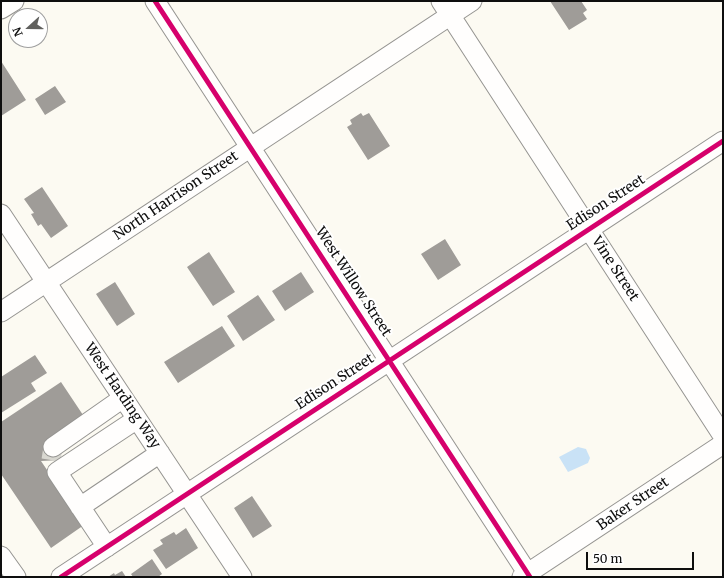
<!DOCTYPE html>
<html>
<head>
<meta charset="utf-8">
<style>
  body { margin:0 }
  #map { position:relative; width:724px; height:578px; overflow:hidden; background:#fcfaf2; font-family:Merriweather,serif }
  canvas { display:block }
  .frame { position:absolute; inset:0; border:2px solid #0e0e0e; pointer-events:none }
  .north { position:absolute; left:8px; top:8px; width:40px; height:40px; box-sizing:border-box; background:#fff; border:1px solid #9f9f9f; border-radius:50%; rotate:249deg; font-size:11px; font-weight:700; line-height:16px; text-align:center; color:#0e0e0e }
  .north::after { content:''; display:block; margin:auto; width:14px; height:18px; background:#61615e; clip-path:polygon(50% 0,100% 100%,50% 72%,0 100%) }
  .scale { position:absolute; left:586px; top:552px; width:108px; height:18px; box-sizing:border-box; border:2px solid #0e0e0e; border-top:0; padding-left:5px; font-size:12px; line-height:14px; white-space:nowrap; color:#0e0e0e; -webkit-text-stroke:3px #fff; paint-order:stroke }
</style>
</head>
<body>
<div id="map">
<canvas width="724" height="578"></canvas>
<div class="frame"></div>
<div class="north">N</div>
<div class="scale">50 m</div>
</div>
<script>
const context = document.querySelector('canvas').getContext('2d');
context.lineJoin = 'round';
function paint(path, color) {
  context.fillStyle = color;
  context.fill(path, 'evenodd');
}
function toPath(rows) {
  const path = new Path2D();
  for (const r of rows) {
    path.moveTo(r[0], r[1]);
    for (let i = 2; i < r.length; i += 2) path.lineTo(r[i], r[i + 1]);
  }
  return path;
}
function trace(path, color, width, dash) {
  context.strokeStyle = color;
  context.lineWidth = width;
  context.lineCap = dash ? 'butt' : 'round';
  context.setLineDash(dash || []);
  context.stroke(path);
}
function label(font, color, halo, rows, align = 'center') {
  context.font = font + ' Merriweather,serif';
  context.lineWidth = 4;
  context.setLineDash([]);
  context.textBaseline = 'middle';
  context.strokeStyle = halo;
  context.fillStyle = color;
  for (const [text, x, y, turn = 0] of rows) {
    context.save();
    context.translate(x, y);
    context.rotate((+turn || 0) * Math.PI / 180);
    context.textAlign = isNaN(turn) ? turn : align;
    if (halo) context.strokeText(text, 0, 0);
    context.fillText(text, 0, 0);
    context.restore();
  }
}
const water = toPath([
  [578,447,586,449,590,458,588,463,568,472,559,457]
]);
const building = toPath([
  [550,1,581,1,587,10,583,13,587,19,569,30],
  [1,61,26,100,1,116],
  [55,86,66,102,45,115,35,99],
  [361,113,363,116,369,113,390,146,368,160,347,127,352,124,350,120],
  [42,187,68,226,51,238,41,224,38,226,31,214,34,213,24,199],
  [445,239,461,265,438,280,421,254],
  [209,252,235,292,213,306,187,267],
  [301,272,314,292,285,311,272,291],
  [115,282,135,314,117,326,96,294],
  [258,295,275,320,243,341,227,316],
  [222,326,235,346,178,383,164,362],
  [35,355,47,373,31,383,36,391,1,413,1,377],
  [61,382,85,418,61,451,61,460,41,461,84,525,51,548,1,474,1,422],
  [252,496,272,526,253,538,234,508],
  [186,528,198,548,166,569,153,550,163,544,160,540,174,532,176,535],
  [152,559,162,574,158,577,133,577,131,574],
  [122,571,126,577,108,577,114,573,115,575]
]);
const minorTunnel = toPath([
  [51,460,53,447]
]);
const minor = toPath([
  [155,1,530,577],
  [441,1,723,436],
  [1,9,14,1],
  [1,214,242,577],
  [1,312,472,1],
  [53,447,123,398],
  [80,507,160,453],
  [107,547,57,472,137,419],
  [1,556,16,577],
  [61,577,723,141],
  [522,577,723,444]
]);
const cycleway = toPath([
  [155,1,530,577],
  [61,577,723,141]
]);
const streetNames = [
  ["North Harrison Street",176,196,-34],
  ["Edison Street",606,203,-33],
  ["Vine Street",615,269,57],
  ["West Willow Street",353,282,57],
  ["Edison Street",335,382,-33],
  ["West Harding Way",122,396,56],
  ["Baker Street",633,504,-34]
];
paint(water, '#c9e2f6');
paint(building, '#9f9c98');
trace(minorTunnel, '#d8d7d0', 19, [19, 10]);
trace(minor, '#959491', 21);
trace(minor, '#fffefd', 19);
trace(cycleway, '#d6006c', 5);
label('14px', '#0e0e0e', '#fff', streetNames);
</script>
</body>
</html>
